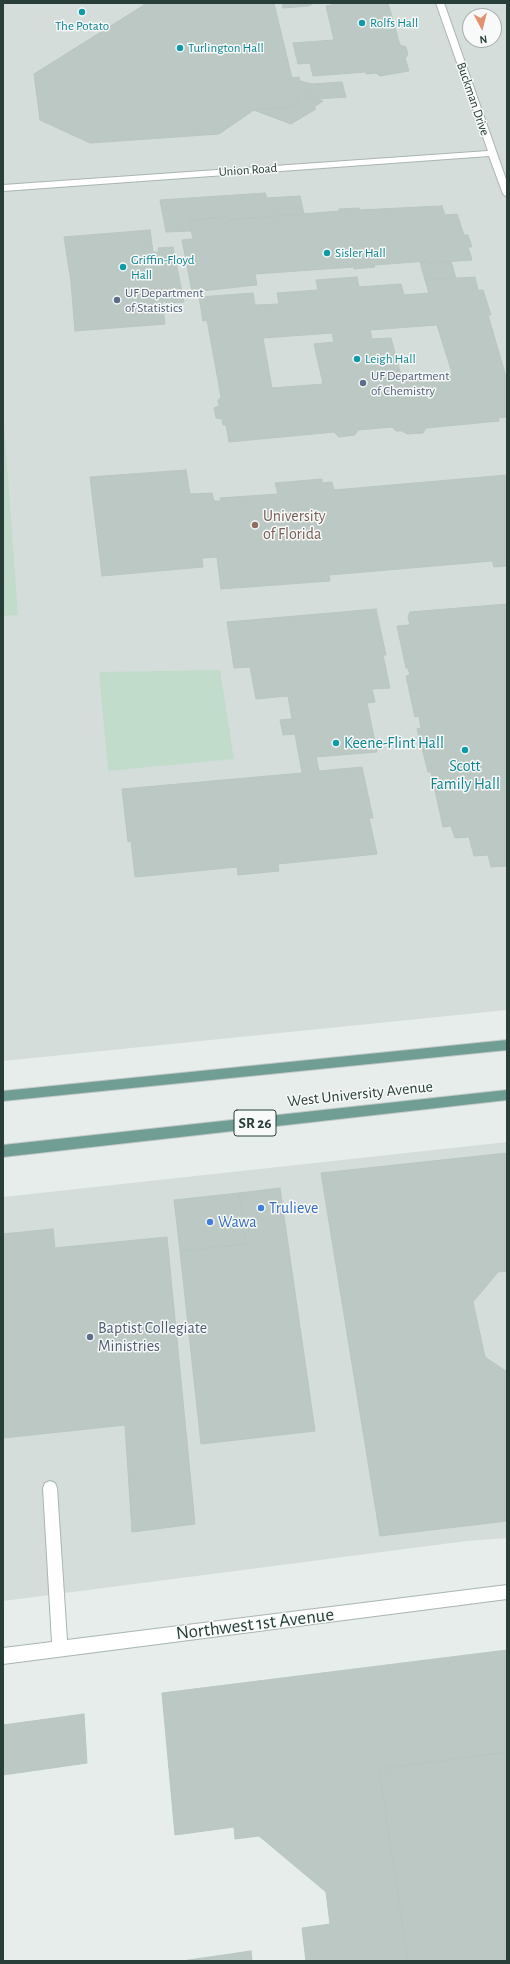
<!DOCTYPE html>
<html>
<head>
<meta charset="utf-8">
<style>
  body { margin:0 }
  #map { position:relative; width:510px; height:1964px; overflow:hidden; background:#e6edeb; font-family:"Alegreya Sans",sans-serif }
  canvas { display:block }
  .frame { position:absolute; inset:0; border:4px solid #273e39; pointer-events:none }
  .north { position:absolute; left:462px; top:8px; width:40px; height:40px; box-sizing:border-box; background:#f7faf9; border:1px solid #a4afac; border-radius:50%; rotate:173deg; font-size:11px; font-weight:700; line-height:16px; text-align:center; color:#273e39 }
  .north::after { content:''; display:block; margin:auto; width:14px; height:18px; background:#e29270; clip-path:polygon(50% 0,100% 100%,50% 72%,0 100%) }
</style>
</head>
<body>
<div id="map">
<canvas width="510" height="1964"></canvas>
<div class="frame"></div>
<div class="north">N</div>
</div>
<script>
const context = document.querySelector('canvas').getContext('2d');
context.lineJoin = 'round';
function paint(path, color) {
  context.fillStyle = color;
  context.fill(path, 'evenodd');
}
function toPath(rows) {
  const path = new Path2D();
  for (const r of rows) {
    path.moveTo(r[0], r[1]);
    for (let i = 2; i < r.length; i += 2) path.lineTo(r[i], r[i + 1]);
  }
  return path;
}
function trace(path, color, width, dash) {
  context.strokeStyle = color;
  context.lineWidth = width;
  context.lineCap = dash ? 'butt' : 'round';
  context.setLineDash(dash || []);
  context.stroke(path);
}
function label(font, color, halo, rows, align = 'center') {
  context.font = font + ' "Alegreya Sans",sans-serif';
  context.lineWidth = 3;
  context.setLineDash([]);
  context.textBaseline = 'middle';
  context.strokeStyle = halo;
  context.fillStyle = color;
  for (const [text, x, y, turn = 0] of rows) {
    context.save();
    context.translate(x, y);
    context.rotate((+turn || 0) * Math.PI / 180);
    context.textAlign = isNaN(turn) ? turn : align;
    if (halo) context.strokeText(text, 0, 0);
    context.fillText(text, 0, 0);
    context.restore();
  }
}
const built = toPath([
  [3,3,507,3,507,1010,3,1061],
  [470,16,494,16,494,40,470,40],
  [507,1142,507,1538,467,1541,3,1601,3,1197]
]);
const green = toPath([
  [3,409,18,615,3,616],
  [220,670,234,759,108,771,99,672]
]);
const building = toPath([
  [144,3,274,3,292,78,299,77,300,81,312,84,342,82,346,97,317,99,309,96,297,97,299,103,291,107,254,110,219,134,90,143,40,120,34,74,144,5,144,3],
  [282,3,314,3,309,6,283,8,282,3],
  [332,3,388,3,400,45,406,47,408,55,405,58,409,71,380,76,376,73,366,74,366,72,313,76,310,63,298,64,293,43,334,40,326,6,332,5,332,3],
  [309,96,323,101,314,107,316,109,291,124,254,110,291,107,299,103,297,97,309,96],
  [265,193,267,198,300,196,304,214,227,220,226,217,189,220,191,231,166,232,160,200,265,193],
  [442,206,445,215,457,214,464,235,468,235,472,247,468,247,472,260,428,263,428,261,374,265,375,267,354,269,354,267,255,274,257,285,192,292,182,240,193,239,189,220,226,217,227,220,339,211,339,209,359,208,359,210,442,206],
  [150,230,153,252,159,252,158,248,173,247,184,302,166,303,166,301,162,302,165,324,75,331,71,282,64,237,150,230],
  [428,261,428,263,451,261,456,278,425,280,420,262,428,261],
  [357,277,359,287,401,284,404,295,429,293,425,280,475,277,478,290,483,290,491,315,488,315,507,380,507,417,498,418,499,421,426,428,423,433,407,434,402,431,396,431,392,427,358,430,355,435,339,437,334,432,229,442,226,425,223,425,222,419,216,418,214,408,219,406,218,400,221,397,207,320,203,321,199,297,253,293,255,305,279,304,277,293,318,290,316,280,357,277],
  [437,325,452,373,436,374,435,377,402,379,391,338,372,339,370,330,437,325],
  [332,333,334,342,314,344,323,384,272,388,263,338,332,333],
  [186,470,190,494,212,493,214,501,221,501,220,498,278,494,275,483,322,479,322,483,332,482,334,490,507,475,507,566,494,567,492,561,329,575,330,581,221,589,217,557,202,558,203,567,102,576,90,477,186,470],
  [507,604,507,866,491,867,488,855,474,856,469,837,455,838,451,826,443,827,431,772,428,772,417,729,421,728,419,716,415,717,406,676,410,675,408,668,406,668,397,626,410,625,408,617,410,612,507,604],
  [376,609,386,655,383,655,390,688,372,689,375,702,367,703,377,752,316,757,319,771,362,767,373,818,369,818,377,854,278,864,279,871,238,875,237,867,135,877,131,841,128,842,122,789,302,773,295,734,283,735,280,720,292,719,288,696,256,699,250,667,234,668,227,622,376,609],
  [507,1153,507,1271,498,1272,473,1302,485,1357,507,1372,507,1521,380,1536,321,1173,507,1153],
  [280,1188,315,1431,201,1444,180,1251,246,1244,239,1193,280,1188],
  [239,1193,246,1244,180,1251,174,1200,239,1193],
  [53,1229,55,1248,167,1237,195,1524,132,1532,125,1425,3,1438,3,1234,53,1229],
  [507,1650,507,1752,379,1769,408,1961,306,1961,302,1928,330,1924,326,1892,259,1836,235,1839,234,1827,175,1835,162,1693,507,1650],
  [84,1714,87,1763,3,1775,3,1725,84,1714],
  [507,1752,507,1961,408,1961,379,1769,507,1752],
  [251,1951,252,1961,182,1961,251,1951]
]);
const minor = toPath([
  [436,3,444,3,507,182,507,197,503,194,489,156,3,191,3,185,488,151,436,3],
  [50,1481,55,1483,57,1488,67,1640,507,1585,507,1599,3,1664,3,1648,52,1642,43,1488,45,1483,50,1481]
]);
const major = toPath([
  [507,1040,507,1050,3,1101,3,1091,507,1040],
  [507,1090,507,1100,3,1157,3,1145,507,1090]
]);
const markers = [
  [82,12,4,"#0f9aa8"],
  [362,23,4,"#0f9aa8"],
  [180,48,4,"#0f9aa8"],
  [327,253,4,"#0f9aa8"],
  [123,267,4,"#0f9aa8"],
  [117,300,4,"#5c6f8a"],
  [357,359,4,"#0f9aa8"],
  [363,383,4,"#5c6f8a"],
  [255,525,4,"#8d6e63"],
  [336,743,4,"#0f9aa8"],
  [465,750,4,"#0f9aa8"],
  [261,1208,4,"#3f7fe0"],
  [210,1222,4,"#3f7fe0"],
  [90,1337,4,"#5c6f8a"]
];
const farCulturenames = [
  ["Rolfs Hall",370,23],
  ["The Potato",82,26,"center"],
  ["Turlington Hall",188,48],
  ["Sisler Hall",335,253],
  ["Griffin-Floyd",131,260],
  ["Hall",131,275],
  ["Leigh Hall",365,359]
];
const farStreetnames = [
  ["Buckman Drive",473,99,71],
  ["Union Road",248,170,-4]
];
const farServicenames = [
  ["UF Department",125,293],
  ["of Statistics",125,308],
  ["UF Department",371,376],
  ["of Chemistry",371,391]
];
const shields = [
  [255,1123,42]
];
const shieldNames = [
  ["SR 26",255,1123]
];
const educationNames = [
  ["University",263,516],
  ["of Florida",263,534]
];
const cultureNames = [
  ["Keene-Flint Hall",344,743],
  ["Scott",465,766,"center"],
  ["Family Hall",465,784,"center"]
];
const streetNames = [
  ["West University Avenue",360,1094,-6]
];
const shopNames = [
  ["Trulieve",269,1208],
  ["Wawa",218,1222]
];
const serviceNames = [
  ["Baptist Collegiate",98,1328],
  ["Ministries",98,1346]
];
const nearStreetnames = [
  ["Northwest 1st Avenue",255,1624,-7]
];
paint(built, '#d5ddda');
paint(green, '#c2dccb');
paint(building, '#bcc8c4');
trace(building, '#b9c6c2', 1);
trace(minor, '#a9b5b2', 2);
trace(major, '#c3c9c8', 2);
paint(minor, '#fff');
paint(major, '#709e95');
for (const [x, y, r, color] of markers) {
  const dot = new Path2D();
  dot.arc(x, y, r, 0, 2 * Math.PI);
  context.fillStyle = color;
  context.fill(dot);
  trace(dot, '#f7faf9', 1.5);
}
label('13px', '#0d838f', '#f7faf9', farCulturenames, 'left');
label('13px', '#273e39', '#f7faf9', farStreetnames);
label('13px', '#4e5e75', '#f7faf9', farServicenames, 'left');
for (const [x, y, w] of shields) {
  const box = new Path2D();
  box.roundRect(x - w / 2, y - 13, w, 26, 3);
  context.fillStyle = '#f7faf9';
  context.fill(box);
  trace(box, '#273e39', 1);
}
label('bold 15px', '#273e39', null, shieldNames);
label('16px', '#785e54', '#f7faf9', educationNames, 'left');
label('16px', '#0d838f', '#f7faf9', cultureNames, 'left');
label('16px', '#273e39', '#f7faf9', streetNames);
label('16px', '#366cbe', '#f7faf9', shopNames, 'left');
label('16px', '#4e5e75', '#f7faf9', serviceNames, 'left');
label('19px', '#273e39', '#f7faf9', nearStreetnames);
</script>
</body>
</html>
